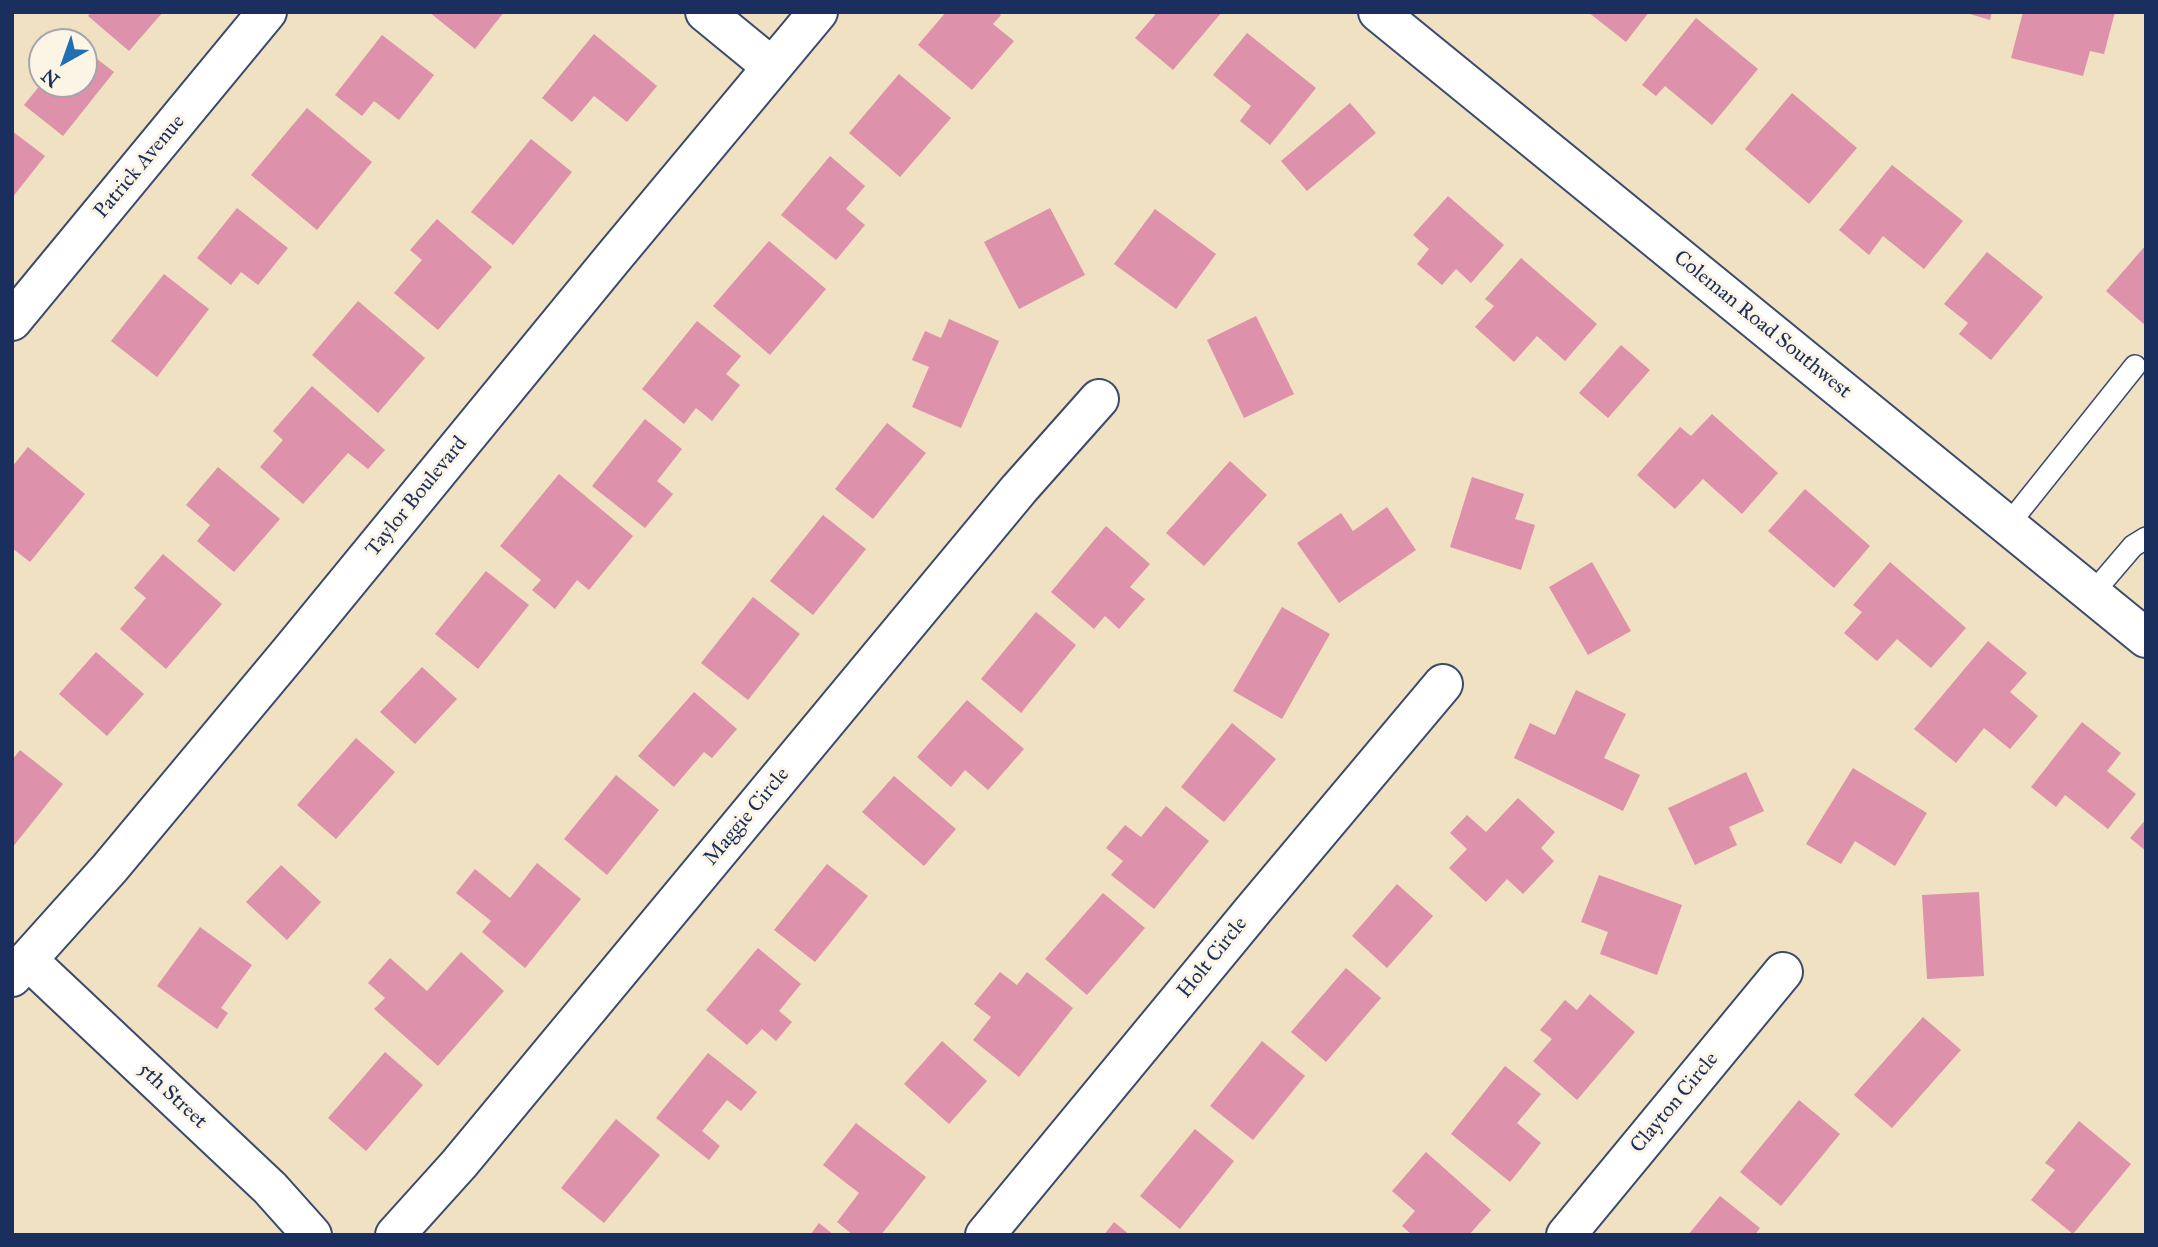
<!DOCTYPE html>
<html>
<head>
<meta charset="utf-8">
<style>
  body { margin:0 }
  #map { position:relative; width:2158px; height:1247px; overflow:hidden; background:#efe1c1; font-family:"IM FELL Great Primer",serif }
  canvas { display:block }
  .frame { position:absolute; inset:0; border:14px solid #1b2f5e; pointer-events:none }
  .north { position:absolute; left:28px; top:28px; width:70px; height:70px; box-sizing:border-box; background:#fcf5e5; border:2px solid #a2a6af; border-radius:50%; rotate:220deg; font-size:19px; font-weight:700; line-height:28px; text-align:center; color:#1b2f5e }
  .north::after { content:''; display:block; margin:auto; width:24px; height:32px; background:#1f6fb2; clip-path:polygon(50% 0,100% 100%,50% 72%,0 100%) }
</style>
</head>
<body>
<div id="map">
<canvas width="2158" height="1247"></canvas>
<div class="frame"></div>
<div class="north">N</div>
</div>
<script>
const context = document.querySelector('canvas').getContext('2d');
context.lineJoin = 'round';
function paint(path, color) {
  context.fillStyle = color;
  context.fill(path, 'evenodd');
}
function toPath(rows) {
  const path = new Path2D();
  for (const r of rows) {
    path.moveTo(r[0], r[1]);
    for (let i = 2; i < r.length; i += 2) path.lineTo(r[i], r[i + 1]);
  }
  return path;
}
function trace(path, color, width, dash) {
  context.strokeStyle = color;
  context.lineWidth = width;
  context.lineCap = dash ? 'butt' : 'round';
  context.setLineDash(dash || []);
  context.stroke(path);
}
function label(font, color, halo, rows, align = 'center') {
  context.font = font + ' "IM FELL Great Primer",serif';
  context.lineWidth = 6;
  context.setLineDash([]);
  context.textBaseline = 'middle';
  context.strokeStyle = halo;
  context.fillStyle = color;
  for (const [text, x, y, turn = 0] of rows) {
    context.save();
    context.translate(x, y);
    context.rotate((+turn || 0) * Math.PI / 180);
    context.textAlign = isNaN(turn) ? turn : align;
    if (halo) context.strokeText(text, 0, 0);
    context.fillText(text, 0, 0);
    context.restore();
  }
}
const building = toPath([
  [91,12,163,12,129,51,88,16],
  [429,12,504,12,475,49],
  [946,12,997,12,1001,15,993,24,1014,41,972,90,918,45],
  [1152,12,1222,12,1173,70,1135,38,1155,15],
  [1588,12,1649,12,1626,42],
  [1963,12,1992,12,1990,20],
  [2023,12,2115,12,2104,54,2090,51,2083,76,2011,58],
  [1696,18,1758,69,1712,125,1665,86,1656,96,1642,85],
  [59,29,76,42,49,42],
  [1247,33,1316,88,1270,145,1240,121,1251,106,1213,75],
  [594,34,657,86,627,122,594,96,572,122,542,98],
  [382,35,434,75,399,120,374,101,362,116,335,95],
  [84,49,114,72,63,136,24,105,41,84,84,84],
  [42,51,42,69,33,62],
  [899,74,951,118,900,177,849,133],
  [1792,93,1857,148,1809,204,1745,149],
  [1350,103,1376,133,1307,191,1281,161],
  [307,108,372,162,317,230,251,175],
  [12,131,45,156,12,198],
  [531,139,572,172,513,245,471,212],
  [830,156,865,186,846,209,865,225,836,260,781,215],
  [1892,165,1963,221,1924,269,1883,236,1869,255,1839,230],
  [1448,196,1504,245,1471,283,1456,269,1442,285,1417,264,1429,249,1413,235],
  [237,208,288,248,258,285,241,272,231,285,197,258],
  [1050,208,1085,275,1019,309,984,242],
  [1155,209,1216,254,1176,309,1114,264],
  [437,219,492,267,438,330,394,293,422,260,410,250],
  [769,241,826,289,770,355,713,306],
  [2146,245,2146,326,2106,291],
  [1987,252,2043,297,1991,360,1959,334,1968,323,1944,304],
  [1521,258,1597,324,1565,361,1537,336,1514,362,1475,327,1494,306,1485,299],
  [164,274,209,309,157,377,111,341],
  [358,301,425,358,378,413,312,355],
  [1256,316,1294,394,1244,418,1207,340],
  [949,319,999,341,961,428,912,407,929,367,912,360,925,331,941,338],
  [697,321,741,356,726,374,740,385,712,421,696,408,684,424,642,389],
  [1621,345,1650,370,1608,418,1579,393],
  [312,386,385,450,368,469,348,453,303,504,260,467,283,440,273,431],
  [1712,414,1778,473,1742,514,1703,479,1675,509,1637,475,1680,427,1691,436],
  [645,419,682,449,657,481,673,494,645,528,592,486],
  [887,423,926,453,873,519,835,489],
  [28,447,85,494,30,562,12,548,12,467],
  [1230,461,1267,495,1204,566,1166,533],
  [218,467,280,519,234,572,197,541,210,525,186,505],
  [559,474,633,536,589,590,577,580,555,609,532,590,541,580,500,546],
  [1472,477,1524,494,1515,519,1535,525,1521,570,1450,547],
  [1805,489,1870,546,1834,588,1768,531],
  [1387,507,1416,550,1339,603,1297,543,1341,513,1353,531],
  [823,515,866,549,813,615,770,581],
  [1106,526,1150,564,1130,587,1145,599,1119,629,1105,616,1094,629,1051,592],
  [163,554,222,604,166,669,120,629,146,598,134,588],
  [1592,562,1631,631,1588,655,1549,587],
  [1890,562,1966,628,1931,668,1897,639,1877,661,1844,633,1862,612,1853,605],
  [486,571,529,605,478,669,435,634],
  [753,597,800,634,748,700,701,663],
  [1282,607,1330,634,1282,719,1233,691],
  [1036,612,1076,645,1021,713,981,679],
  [1988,641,2027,673,2010,692,2038,716,2010,749,1984,728,1956,763,1914,729],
  [96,652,144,694,107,736,59,694],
  [422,667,457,699,415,744,380,712],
  [1576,690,1626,714,1604,758,1640,775,1623,811,1514,758,1530,723,1555,735],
  [694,692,737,729,712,758,704,752,674,787,638,756],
  [967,700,1024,749,988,790,965,770,951,787,917,757],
  [2082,722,2121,753,2107,771,2136,794,2108,829,2065,795,2056,807,2031,787],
  [1232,723,1276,759,1224,822,1181,787],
  [356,738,395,772,336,839,297,805],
  [20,750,63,784,12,848,12,760],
  [1853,768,1927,813,1895,866,1855,841,1841,864,1806,844],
  [1746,772,1764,811,1729,827,1737,845,1695,865,1668,808],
  [616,775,659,810,607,875,564,839],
  [894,776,956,829,924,866,862,812],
  [1518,798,1555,832,1541,848,1554,861,1523,894,1507,879,1486,902,1449,868,1467,849,1450,833,1467,815,1486,832],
  [1166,806,1209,841,1154,909,1111,875,1123,861,1106,848,1125,825,1141,837],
  [2146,819,2146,851,2130,838],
  [537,863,581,899,525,968,482,932,491,921,456,893,475,869,510,898],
  [827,864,868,896,815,962,774,930],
  [281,865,321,902,287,940,246,902],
  [1599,875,1682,905,1657,975,1600,954,1608,932,1581,922],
  [1397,884,1433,916,1387,968,1352,936],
  [1979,892,1984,976,1927,979,1922,895],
  [1103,893,1145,928,1087,995,1045,959],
  [200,927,252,965,221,1008,228,1013,217,1029,157,986],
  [758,948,801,984,779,1011,792,1022,776,1041,762,1029,747,1045,706,1010],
  [461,952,504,991,438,1066,374,1009,385,998,368,983,390,958,427,991],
  [1346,968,1381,998,1326,1062,1291,1032],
  [1000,972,1017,985,1027,972,1073,1008,1019,1077,973,1040,991,1017,974,1004],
  [1590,994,1635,1032,1577,1100,1533,1061,1552,1039,1540,1030,1565,1000,1577,1010],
  [1923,1017,1961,1050,1892,1128,1854,1095],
  [942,1041,987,1081,949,1124,904,1084],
  [1262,1041,1305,1076,1253,1140,1210,1106],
  [385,1052,423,1085,366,1151,328,1118],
  [708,1053,757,1092,741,1111,727,1100,702,1131,720,1146,709,1160,656,1118],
  [1505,1066,1541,1094,1517,1123,1541,1143,1510,1182,1451,1134],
  [1799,1100,1840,1134,1781,1206,1740,1172],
  [616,1119,660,1155,604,1223,561,1188],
  [2079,1121,2131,1164,2073,1234,2031,1200,2055,1170,2045,1163],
  [856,1123,926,1177,881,1235,853,1235,837,1222,859,1193,823,1165],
  [1195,1129,1234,1161,1180,1229,1140,1196],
  [1426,1152,1491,1210,1469,1235,1412,1235,1402,1226,1415,1211,1392,1191],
  [1720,1196,1760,1228,1755,1235,1688,1235],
  [1114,1222,1130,1235,1104,1235],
  [819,1223,834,1235,810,1235]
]);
const service = toPath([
  [2008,525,2135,366],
  [2092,594,2133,546,2146,538]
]);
const minor = toPath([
  [705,12,772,67],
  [12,321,267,12],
  [29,961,270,1188,312,1235],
  [12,977,109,869,290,652,613,258,818,12],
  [395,1235,459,1164,1019,489,1099,399],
  [985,1235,1254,909,1443,684],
  [1566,1235,1783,972]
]);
const tertiary = toPath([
  [1378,12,2146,638]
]);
const streetNames = [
  ["Patrick Avenue",140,167,-50],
  ["Coleman Road Southwest",1762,325,39],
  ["Taylor Boulevard",417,497,-51],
  ["Maggie Circle",747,817,-50],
  ["Holt Circle",1213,958,-51],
  ["5th Street",172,1096,43],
  ["Clayton Circle",1675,1103,-50]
];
paint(building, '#dd91aa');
trace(service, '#3b4a6d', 24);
trace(minor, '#3b4a6d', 42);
trace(tertiary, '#3b4a6d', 42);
trace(service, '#fff', 21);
trace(minor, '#fff', 38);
trace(tertiary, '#fff', 38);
label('21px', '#1b2f5e', '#fcf5e5', streetNames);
</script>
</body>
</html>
